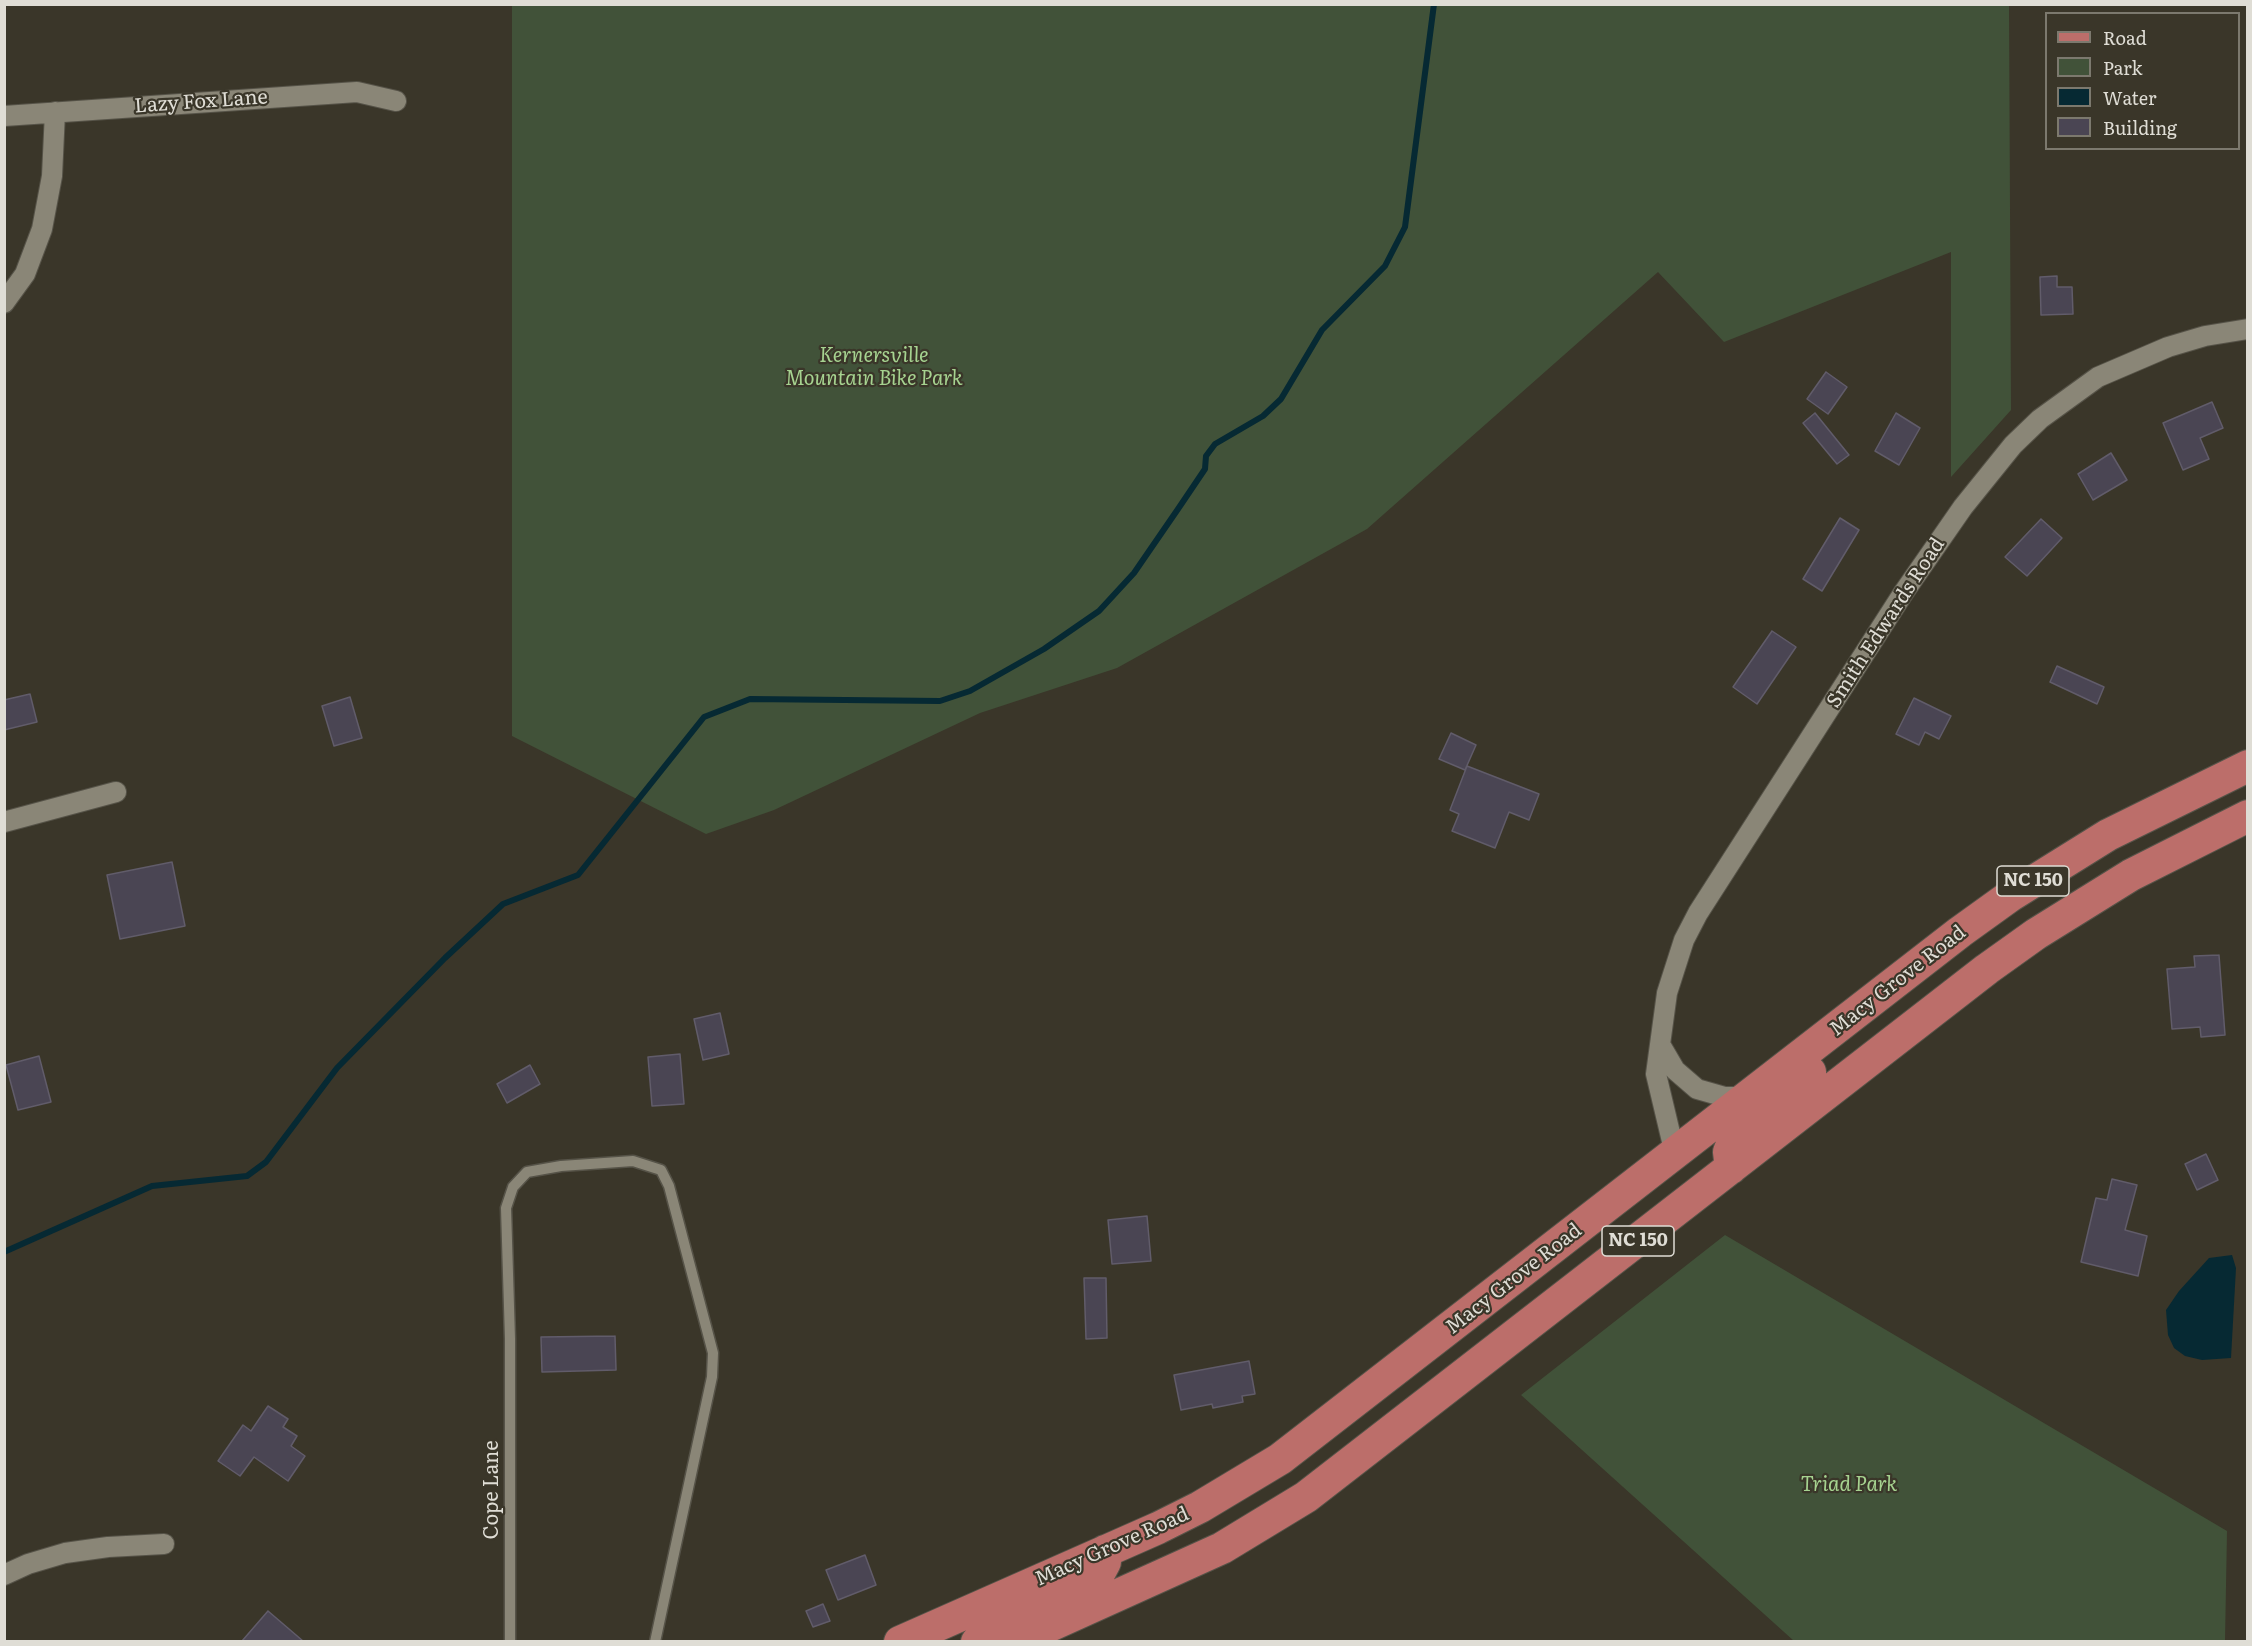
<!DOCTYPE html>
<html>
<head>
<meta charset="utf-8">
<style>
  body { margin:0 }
  #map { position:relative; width:2252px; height:1646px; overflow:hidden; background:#3a3629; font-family:Literata,serif }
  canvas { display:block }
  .frame { position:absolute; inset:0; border:6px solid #dfddd5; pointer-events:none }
  .legend { position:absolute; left:2045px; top:12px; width:195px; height:138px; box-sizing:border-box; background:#3a3629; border:2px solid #7c796e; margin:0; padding:8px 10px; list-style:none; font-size:18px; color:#dfddd5 }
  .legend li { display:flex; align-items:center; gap:12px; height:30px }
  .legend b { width:30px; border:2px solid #7c796e }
</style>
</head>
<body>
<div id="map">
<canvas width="2252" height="1646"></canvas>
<div class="frame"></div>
<ul class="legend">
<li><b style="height:8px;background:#bc6e6a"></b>Road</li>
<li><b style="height:16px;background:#415239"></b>Park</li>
<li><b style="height:16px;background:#062933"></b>Water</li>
<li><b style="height:16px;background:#4a4553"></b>Building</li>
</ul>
</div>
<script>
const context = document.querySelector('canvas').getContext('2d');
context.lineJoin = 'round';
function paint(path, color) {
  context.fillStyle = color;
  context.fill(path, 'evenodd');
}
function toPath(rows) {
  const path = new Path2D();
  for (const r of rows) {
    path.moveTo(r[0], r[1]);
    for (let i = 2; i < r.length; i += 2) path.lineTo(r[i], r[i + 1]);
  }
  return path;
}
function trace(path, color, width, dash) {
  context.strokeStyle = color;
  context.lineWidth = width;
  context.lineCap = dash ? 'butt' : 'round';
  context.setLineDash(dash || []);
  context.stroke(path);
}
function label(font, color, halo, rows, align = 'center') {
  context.font = font + ' Literata,serif';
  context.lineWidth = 4.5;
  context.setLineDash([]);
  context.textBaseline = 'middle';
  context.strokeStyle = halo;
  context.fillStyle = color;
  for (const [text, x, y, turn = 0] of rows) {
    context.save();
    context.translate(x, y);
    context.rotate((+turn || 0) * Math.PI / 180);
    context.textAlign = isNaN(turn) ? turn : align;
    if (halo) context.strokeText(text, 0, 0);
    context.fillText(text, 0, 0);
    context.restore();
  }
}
const green = toPath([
  [512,5,2009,5,2011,410,1951,477,1951,252,1724,342,1658,272,1367,529,1117,668,980,713,774,810,706,834,512,736],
  [1725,1235,2227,1531,2225,1641,1794,1641,1521,1395]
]);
const water = toPath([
  [2232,1255,2236,1268,2231,1358,2202,1360,2185,1356,2174,1348,2168,1335,2166,1310,2179,1291,2209,1258]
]);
const stream = toPath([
  [4,1252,152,1186,247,1176,266,1162,337,1068,445,958,503,904,578,875,704,717,750,699,940,701,970,691,1044,649,1099,611,1134,573,1178,509,1205,469,1206,456,1215,444,1263,416,1281,399,1322,330,1385,266,1405,227,1434,4]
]);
const building = toPath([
  [2057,276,2057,287,2072,287,2073,314,2041,315,2040,277,2057,276],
  [1826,372,1847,387,1828,414,1807,399,1826,372],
  [2212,402,2223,428,2200,438,2209,459,2183,470,2163,423,2212,402],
  [1815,413,1849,455,1837,464,1803,423,1815,413],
  [1896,413,1920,428,1899,465,1875,451,1896,413],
  [2111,453,2127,480,2093,500,2078,474,2111,453],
  [1840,518,1859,530,1822,591,1803,579,1840,518],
  [2041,519,2062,538,2027,576,2005,557,2041,519],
  [1772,631,1796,647,1757,704,1733,687,1772,631],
  [2057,666,2104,687,2097,704,2050,682,2057,666],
  [30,694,37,722,4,730,4,700,30,694],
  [350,697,362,738,334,746,322,706,350,697],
  [1914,698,1951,716,1939,739,1925,732,1919,745,1896,734,1914,698],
  [1451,733,1476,745,1465,770,1439,759,1451,733],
  [1467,766,1539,794,1529,820,1509,812,1495,848,1452,831,1459,814,1450,810,1467,766],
  [172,862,185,926,120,939,107,875,172,862],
  [2219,955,2225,1035,2201,1037,2200,1027,2172,1029,2167,969,2195,967,2194,956,2219,955],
  [720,1013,729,1054,703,1060,694,1019,720,1013],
  [680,1054,684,1104,652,1106,648,1057,680,1054],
  [39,1056,51,1102,18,1110,6,1065,39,1056],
  [530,1065,540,1084,507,1103,497,1084,530,1065],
  [2206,1154,2218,1180,2197,1190,2185,1164,2206,1154],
  [2112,1179,2137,1185,2125,1230,2147,1236,2138,1276,2081,1262,2096,1198,2107,1200,2112,1179],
  [1147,1216,1151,1261,1112,1264,1108,1220,1147,1216],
  [1084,1278,1106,1278,1107,1338,1086,1339,1084,1278],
  [615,1336,616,1370,542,1372,541,1337,615,1336],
  [1249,1361,1255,1394,1242,1396,1243,1402,1213,1408,1212,1404,1181,1410,1174,1375,1249,1361],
  [268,1406,288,1419,283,1427,297,1436,291,1446,305,1456,288,1481,254,1457,240,1476,218,1461,243,1425,251,1431,268,1406],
  [865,1555,876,1585,838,1600,826,1570,865,1555],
  [823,1604,830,1621,813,1627,806,1611,823,1604],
  [268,1611,303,1641,242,1641,268,1611]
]);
const lane = toPath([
  [510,1642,510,1339,506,1208,513,1187,527,1172,561,1166,633,1161,661,1170,669,1186,713,1353,712,1377,655,1642]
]);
const street = toPath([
  [4,116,357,92,396,101],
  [4,303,25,274,42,229,52,176,55,112],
  [4,822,116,792],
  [1661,1046,1675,1070,1697,1089,1725,1097,1747,1097],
  [1675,1154,1656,1074,1667,993,1684,940,1698,913,1904,592,1963,507,2013,445,2040,419,2098,377,2168,347,2205,336,2248,329],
  [4,1575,28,1564,65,1553,108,1547,164,1544]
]);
const primary = toPath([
  [1731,1168,1729,1152,1735,1137,1810,1072],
  [900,1642,1158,1528,1200,1507,1280,1459,1960,932,2010,896,2108,835,2248,766],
  [977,1642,1029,1611,1096,1579,1105,1562,1105,1551],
  [1014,1642,1222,1548,1306,1497,1987,969,2036,934,2131,875,2248,816]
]);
const shields = [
  [2033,881,72],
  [1638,1241,72]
];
const shieldNames = [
  ["NC 150",2033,881],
  ["NC 150",1638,1241]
];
const streetNames = [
  ["Lazy Fox Lane",201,102,-4],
  ["Smith Edwards Road",1886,623,-57],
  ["Macy Grove Road",1898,981,-38],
  ["Macy Grove Road",1514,1279,-38],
  ["Cope Lane",492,1490,-90],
  ["Macy Grove Road",1112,1547,-24]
];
const parkNames = [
  ["Kernersville",874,356],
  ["Mountain Bike Park",874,379],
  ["Triad Park",1849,1485]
];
paint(green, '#415239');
paint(water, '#062933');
trace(stream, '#062933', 6);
paint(building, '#4a4553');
trace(building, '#615c6a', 1.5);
trace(lane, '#565348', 13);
trace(street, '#565348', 22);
trace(primary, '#565348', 34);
trace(lane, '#8a8677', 10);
trace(street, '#8a8677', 20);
trace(primary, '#bc6e6a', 32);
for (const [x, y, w] of shields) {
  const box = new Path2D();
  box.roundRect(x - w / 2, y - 15, w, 30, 4.5);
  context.fillStyle = '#3a3629';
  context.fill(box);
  trace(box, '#dfddd5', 1.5);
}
label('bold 18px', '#dfddd5', null, shieldNames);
label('20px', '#dfddd5', '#3a3629', streetNames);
label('italic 20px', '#a6d390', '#3a3629', parkNames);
</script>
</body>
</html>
